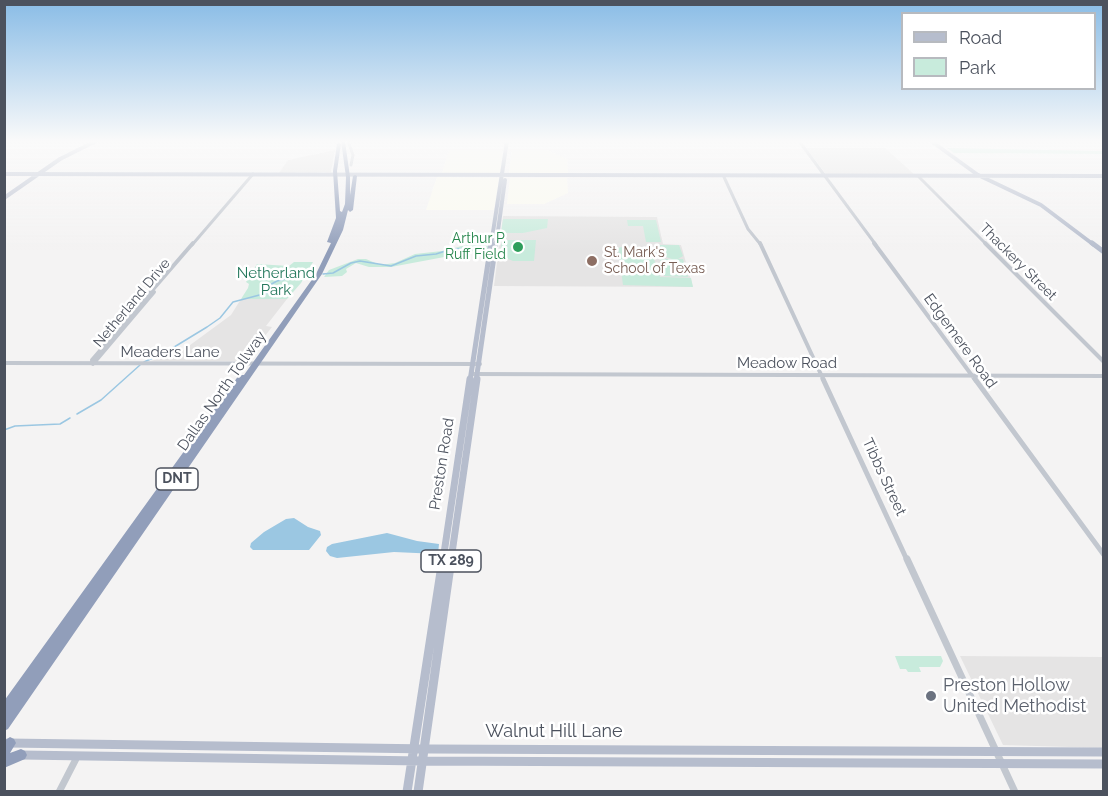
<!DOCTYPE html>
<html>
<head>
<meta charset="utf-8">
<style>
  body { margin:0 }
  #map { position:relative; width:1108px; height:796px; overflow:hidden; background:#f4f3f3; font-family:Raleway,sans-serif }
  canvas { display:block }
  .frame { position:absolute; inset:0; border:6px solid #4c525e; pointer-events:none }
  .legend { position:absolute; left:901px; top:12px; width:195px; height:78px; box-sizing:border-box; background:#fff; border:2px solid #b7babf; margin:0; padding:8px 10px; list-style:none; font-size:18px; color:#4c525e }
  .legend li { display:flex; align-items:center; gap:12px; height:30px }
  .legend b { width:30px; border:2px solid #b7babf }
</style>
</head>
<body>
<div id="map">
<canvas width="1108" height="796"></canvas>
<div class="frame"></div>
<ul class="legend">
<li><b style="height:8px;background:#b6bdcd"></b>Road</li>
<li><b style="height:16px;background:#c8ebdc"></b>Park</li>
</ul>
</div>
<script>
const context = document.querySelector('canvas').getContext('2d');
context.lineJoin = 'round';
function paint(path, color) {
  context.fillStyle = color;
  context.fill(path, 'evenodd');
}
function toPath(rows) {
  const path = new Path2D();
  for (const r of rows) {
    path.moveTo(r[0], r[1]);
    for (let i = 2; i < r.length; i += 2) path.lineTo(r[i], r[i + 1]);
  }
  return path;
}
function trace(path, color, width, dash) {
  context.strokeStyle = color;
  context.lineWidth = width;
  context.lineCap = dash ? 'butt' : 'round';
  context.setLineDash(dash || []);
  context.stroke(path);
}
function label(font, color, halo, rows, align = 'center') {
  context.font = font + ' Raleway,sans-serif';
  context.lineWidth = 5;
  context.setLineDash([]);
  context.textBaseline = 'middle';
  context.strokeStyle = halo;
  context.fillStyle = color;
  for (const [text, x, y, turn = 0] of rows) {
    context.save();
    context.translate(x, y);
    context.rotate((+turn || 0) * Math.PI / 180);
    context.textAlign = isNaN(turn) ? turn : align;
    if (halo) context.strokeText(text, 0, 0);
    context.fillText(text, 0, 0);
    context.restore();
  }
}
const commercial = toPath([
  [449,150,503,150,500,173,442,173],
  [512,150,547,150,567,159,568,173,509,173],
  [437,177,499,178,494,210,426,210],
  [510,178,567,178,568,193,544,204,507,204]
]);
const education = toPath([
  [806,148,885,148,914,174,826,174],
  [335,150,331,172,279,173,288,160],
  [503,216,657,217,663,244,681,245,693,287,494,286],
  [241,299,287,299,266,326,272,327,245,361,151,361,182,351,231,315],
  [960,656,1103,657,1103,748,1003,745]
]);
const green = toPath([
  [947,148,1103,151,1104,154,954,153],
  [503,219,548,219,547,228,523,233,501,233],
  [627,220,656,220,661,242,646,242,643,226,628,226],
  [502,240,536,240,534,261,513,261,504,257,500,253],
  [470,244,489,246,489,252,455,251,455,255,391,267,369,267,356,263,346,269,347,272,342,276,324,277,329,270,358,259,366,259,380,265,395,263,415,254,442,251],
  [658,245,679,245,683,256,678,259,683,259,688,277,664,276,660,259,672,259,660,255],
  [622,247,650,247,660,277,691,278,693,287,623,285,618,248],
  [294,262,313,262,301,283,287,299,241,299,248,288,249,284,246,282,257,264,289,266],
  [895,656,941,656,943,661,940,667,919,667,921,672,908,672,906,669,900,669]
]);
const water = toPath([
  [294,518,308,527,320,531,321,535,309,550,253,550,250,547,251,543,264,532,286,519],
  [387,533,417,541,439,544,438,554,394,552,337,558,330,556,326,551,327,547,332,544]
]);
const stream = toPath([
  [323,274,333,273,351,263,360,261,391,266,416,256,436,254,452,249,484,249],
  [144,362,166,352,207,327,220,318,233,302,267,293,268,286,277,281,310,273],
  [77,414,101,400,140,365],
  [4,430,15,426,60,424,70,418]
]);
const minorFar3 = toPath([
  [348,141,353,155,351,165],
  [799,141,876,245],
  [724,177,748,229,761,245],
  [919,177,987,245],
  [192,245,253,174]
]);
const minorFar2 = toPath([
  [760,243,824,381],
  [874,243,976,381],
  [985,243,1104,362],
  [4,363,480,364],
  [93,364,92,360,193,243],
  [93,364,154,292],
  [471,374,1104,376]
]);
const minorFar1 = toPath([
  [823,379,907,560],
  [975,379,1104,555]
]);
const minor = toPath([
  [907,559,1015,792],
  [59,792,77,757]
]);
const majorFar3 = toPath([
  [931,141,978,175,1041,205,1094,245],
  [4,174,1104,176],
  [4,198,60,159,96,141],
  [491,245,507,141],
  [496,245,505,180]
]);
const majorFar2 = toPath([
  [1092,243,1104,252],
  [470,381,491,243],
  [476,381,496,243]
]);
const majorFar1 = toPath([
  [443,560,470,379],
  [451,560,477,379]
]);
const major = toPath([
  [8,743,432,749,1104,752],
  [21,755,422,761,1104,764],
  [407,792,443,559],
  [418,792,451,559]
]);
const highway = toPath([
  [341,141,345,141,350,177,350,195,353,176,355,175,357,176,353,210,350,212,348,210,343,230,322,274,8,729,4,731,4,701,239,375,244,375,316,274,331,243,327,242,336,218,333,171,337,144,339,143,341,144,337,171,340,211,342,212,345,204,346,177,341,141],
  [10,737,14,739,16,743,10,753,21,749,25,751,27,755,25,759,4,768,4,741,10,737]
]);
const markers = [
  [518,247,6,"#2e9e5b"],
  [592,261,6,"#8d6e63"],
  [931,696,6,"#6b7280"]
];
const farLeisurenames = [
  ["Arthur P.",506,239],
  ["Ruff Field",506,255]
];
const farEducationnames = [
  ["St. Mark's",604,253],
  ["School of Texas",604,269]
];
const farStreetnames = [
  ["Thackery Street",1018,262,45],
  ["Netherland Drive",132,303,-50]
];
const shields = [
  [177,479,42],
  [451,561,60]
];
const shieldNames = [
  ["DNT",177,479],
  ["TX 289",451,561]
];
const parkNames = [
  ["Netherland",276,273],
  ["Park",276,290]
];
const streetNames = [
  ["Edgemere Road",960,341,54],
  ["Meaders Lane",170,352],
  ["Meadow Road",787,363],
  ["Dallas North Tollway",222,391,-55],
  ["Preston Road",442,464,-81],
  ["Tibbs Street",884,477,65]
];
const nearWorshipnames = [
  ["Preston Hollow",943,686],
  ["United Methodist",943,707]
];
const nearStreetnames = [
  ["Walnut Hill Lane",554,732]
];
paint(commercial, '#fbfaf0');
paint(education, '#e5e4e4');
paint(green, '#c8ebdc');
paint(water, '#9bc7e2');
trace(stream, '#9bc7e2', 1.5);
trace(minorFar3, '#c2c7cf', 3);
trace(minorFar2, '#c2c7cf', 4);
trace(minorFar1, '#c2c7cf', 5);
trace(minor, '#c2c7cf', 7);
trace(majorFar3, '#b6bdcd', 4);
trace(majorFar2, '#b6bdcd', 5);
trace(majorFar1, '#b6bdcd', 7);
trace(major, '#b6bdcd', 9);
paint(highway, '#919eba');
const sky = context.createLinearGradient(0, 0, 0, 252);
sky.addColorStop(0, '#89bce6');
sky.addColorStop(0.56, '#fafafa');
sky.addColorStop(1, '#fafafa00');
context.fillStyle = sky;
context.fillRect(0, 0, 1108, 252);
for (const [x, y, r, color] of markers) {
  const dot = new Path2D();
  dot.arc(x, y, r, 0, 2 * Math.PI);
  context.fillStyle = color;
  context.fill(dot);
  trace(dot, '#fff', 2);
}
label('14px', '#27864d', '#fff', farLeisurenames, 'right');
label('14px', '#785e54', '#fff', farEducationnames, 'left');
label('14px', '#4c525e', '#fff', farStreetnames);
for (const [x, y, w] of shields) {
  const box = new Path2D();
  box.roundRect(x - w / 2, y - 11, w, 22, 4.5);
  context.fillStyle = '#fff';
  context.fill(box);
  trace(box, '#4c525e', 1.5);
}
label('bold 14px', '#4c525e', null, shieldNames);
label('15px', '#24785c', '#fff', parkNames);
label('15px', '#4c525e', '#fff', streetNames);
label('18px', '#5b616d', '#fff', nearWorshipnames, 'left');
label('18px', '#4c525e', '#fff', nearStreetnames);
</script>
</body>
</html>
